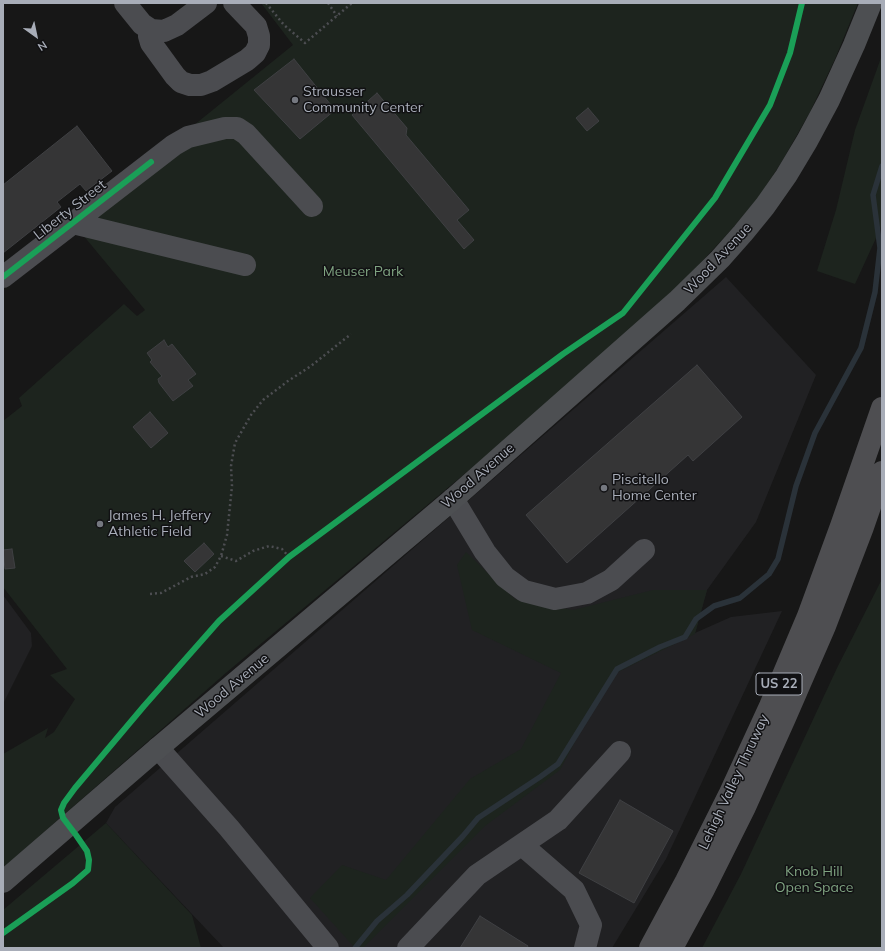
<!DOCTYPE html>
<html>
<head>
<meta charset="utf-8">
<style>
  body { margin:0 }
  #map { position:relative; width:885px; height:951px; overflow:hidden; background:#171717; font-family:Mulish,sans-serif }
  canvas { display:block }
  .frame { position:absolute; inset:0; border:4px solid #a8adb8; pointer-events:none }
  .north { position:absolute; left:16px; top:16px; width:40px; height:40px; -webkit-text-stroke:3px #111113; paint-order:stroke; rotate:147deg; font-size:11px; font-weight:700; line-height:16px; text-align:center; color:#a8adb8 }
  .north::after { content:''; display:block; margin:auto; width:14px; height:18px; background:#a8adb8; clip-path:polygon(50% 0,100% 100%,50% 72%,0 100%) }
</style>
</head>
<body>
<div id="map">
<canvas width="885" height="951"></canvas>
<div class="frame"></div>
<div class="north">N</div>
</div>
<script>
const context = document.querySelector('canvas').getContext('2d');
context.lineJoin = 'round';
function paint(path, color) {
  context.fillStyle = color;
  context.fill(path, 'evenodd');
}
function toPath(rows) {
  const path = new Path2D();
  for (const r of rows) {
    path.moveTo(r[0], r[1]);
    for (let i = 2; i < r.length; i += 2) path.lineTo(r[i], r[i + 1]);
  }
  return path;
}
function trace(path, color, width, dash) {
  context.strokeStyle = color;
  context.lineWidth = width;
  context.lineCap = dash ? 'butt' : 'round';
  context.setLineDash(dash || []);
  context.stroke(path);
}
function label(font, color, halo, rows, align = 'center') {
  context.font = font + ' Mulish,sans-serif';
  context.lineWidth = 3;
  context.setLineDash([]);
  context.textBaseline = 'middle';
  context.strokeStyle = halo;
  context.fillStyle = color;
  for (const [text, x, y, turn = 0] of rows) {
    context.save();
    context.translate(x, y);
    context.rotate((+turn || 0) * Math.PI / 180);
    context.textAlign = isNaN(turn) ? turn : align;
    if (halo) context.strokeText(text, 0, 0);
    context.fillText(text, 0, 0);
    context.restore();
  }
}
const built = toPath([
  [726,277,816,375,756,522,707,590,695,633,731,617,782,611,666,859,612,948,224,948,106,823,115,807],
  [3,595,31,633,32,646,3,704]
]);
const green = toPath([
  [261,3,858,3,835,59,810,112,781,163,758,198,730,231,694,270,652,310,528,421,227,672,3,868,3,754,48,728,45,738,54,732,75,699,50,675,67,669,3,587,3,421,22,406,19,398,124,304,137,316,145,310,73,223,293,45],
  [882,55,882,225,855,284,817,271,836,210,855,130],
  [466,552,515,599,573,610,653,590,707,590,695,634,610,676,560,770,485,826,363,948,355,948,310,898,342,865,386,880,470,779,521,749,561,673,472,630,457,565],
  [882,579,882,948,702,948,741,874,837,668],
  [106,823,192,915,201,948,3,948,3,910]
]);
const stream = toPath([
  [355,948,377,921,407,895,463,836,478,818,540,777,558,764,617,669,660,647,685,637,696,619,714,606,740,598,769,574,778,559,796,486,815,433,861,348,875,292,880,248,873,195,882,166]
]);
const building = toPath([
  [294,59,335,110,300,139,254,90,294,59],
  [377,93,407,128,406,135,469,210,457,220,474,240,464,249,352,115,377,93],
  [588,108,599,121,587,131,576,118,588,108],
  [77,126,112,171,86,191,80,184,57,202,61,207,3,253,3,185,77,126],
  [164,340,168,347,172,344,196,374,188,380,193,386,173,401,159,383,158,379,162,376,150,362,152,360,147,353,164,340],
  [697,365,742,417,693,461,688,455,567,563,526,515,697,365],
  [150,412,168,433,151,448,133,427,150,412],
  [204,543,214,554,195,572,184,561,204,543],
  [12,549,15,568,5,569,3,550,12,549],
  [620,800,673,831,634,903,579,873,620,800],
  [480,916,528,946,527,948,460,948,480,916]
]);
const path = toPath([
  [266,3,284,25,305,43,352,3],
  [328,3,337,16],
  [221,556,236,561,253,551,269,546,282,549,289,557],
  [150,594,161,593,191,577,205,574,215,567,221,556,227,535,232,486,231,466,235,443,251,415,263,400,288,381,311,366,351,334]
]);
const minor = toPath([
  [125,3,142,24,151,30,164,31,177,25,206,3],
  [151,30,149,36,151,43,175,76,181,82,190,85,201,85,212,81,247,60,255,53,259,45,259,36,256,26,234,3],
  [73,223,245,265],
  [3,277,174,145,188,137,225,128,237,128,246,134,312,206],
  [453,499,485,552,505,577,524,591,555,599,587,593,611,580,644,550],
  [158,748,229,828,328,948],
  [522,845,574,890,591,925,585,948],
  [408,948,477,875,558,820,620,752]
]);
const major = toPath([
  [3,882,158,748,453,499,677,301,720,259,743,233,765,206,786,176,807,141,829,100,854,45,871,3]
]);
const highway = toPath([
  [650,948,686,881,729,795,770,706,808,616,841,526,882,408],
  [672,948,703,891,745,807,785,718,825,626,863,527,882,472]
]);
const cycleway = toPath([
  [3,277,151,162],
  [3,933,73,883,88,870,89,860,87,851,76,835,63,818,61,810,64,803,75,788,144,706,219,621,289,557,563,354,623,313,715,198,770,105,790,53,802,3]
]);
const markers = [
  [295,100,4,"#757880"],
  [604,488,4,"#757880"],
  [100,524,4,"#757880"]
];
const shields = [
  [779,684,46]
];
const shieldNames = [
  ["US 22",779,684]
];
const poiNames = [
  ["Strausser",303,92],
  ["Community Center",303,108],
  ["Piscitello",612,480],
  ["Home Center",612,496],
  ["James H. Jeffery",108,516],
  ["Athletic Field",108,532]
];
const streetNames = [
  ["Liberty Street",70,210,-38],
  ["Wood Avenue",718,259,-47],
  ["Wood Avenue",478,476,-41],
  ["Wood Avenue",232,686,-40],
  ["Lehigh Valley Thruway",734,782,-65]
];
const parkNames = [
  ["Meuser Park",363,272],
  ["Knob Hill",814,872],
  ["Open Space",814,888]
];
paint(built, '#212123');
paint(green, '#1d241e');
trace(stream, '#2a3239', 5.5);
paint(building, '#353536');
trace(building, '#3f4043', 1);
trace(path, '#4d4e52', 2.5, [2, 3]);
trace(minor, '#4b4c50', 22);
trace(major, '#4d4f52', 22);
trace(highway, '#4e4e51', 22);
trace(cycleway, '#1a9f57', 6);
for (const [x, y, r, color] of markers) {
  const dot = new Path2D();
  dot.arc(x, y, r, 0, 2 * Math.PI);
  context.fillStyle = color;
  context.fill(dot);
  trace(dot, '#111113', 1.5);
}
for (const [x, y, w] of shields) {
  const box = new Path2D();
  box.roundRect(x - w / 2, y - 11, w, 22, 3);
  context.fillStyle = '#111113';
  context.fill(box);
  trace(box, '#a8adb8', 1);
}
label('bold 13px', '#a8adb8', null, shieldNames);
label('14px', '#a8adb8', '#111113', poiNames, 'left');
label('14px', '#a8adb8', '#111113', streetNames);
label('14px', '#7fa381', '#111113', parkNames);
</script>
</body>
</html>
